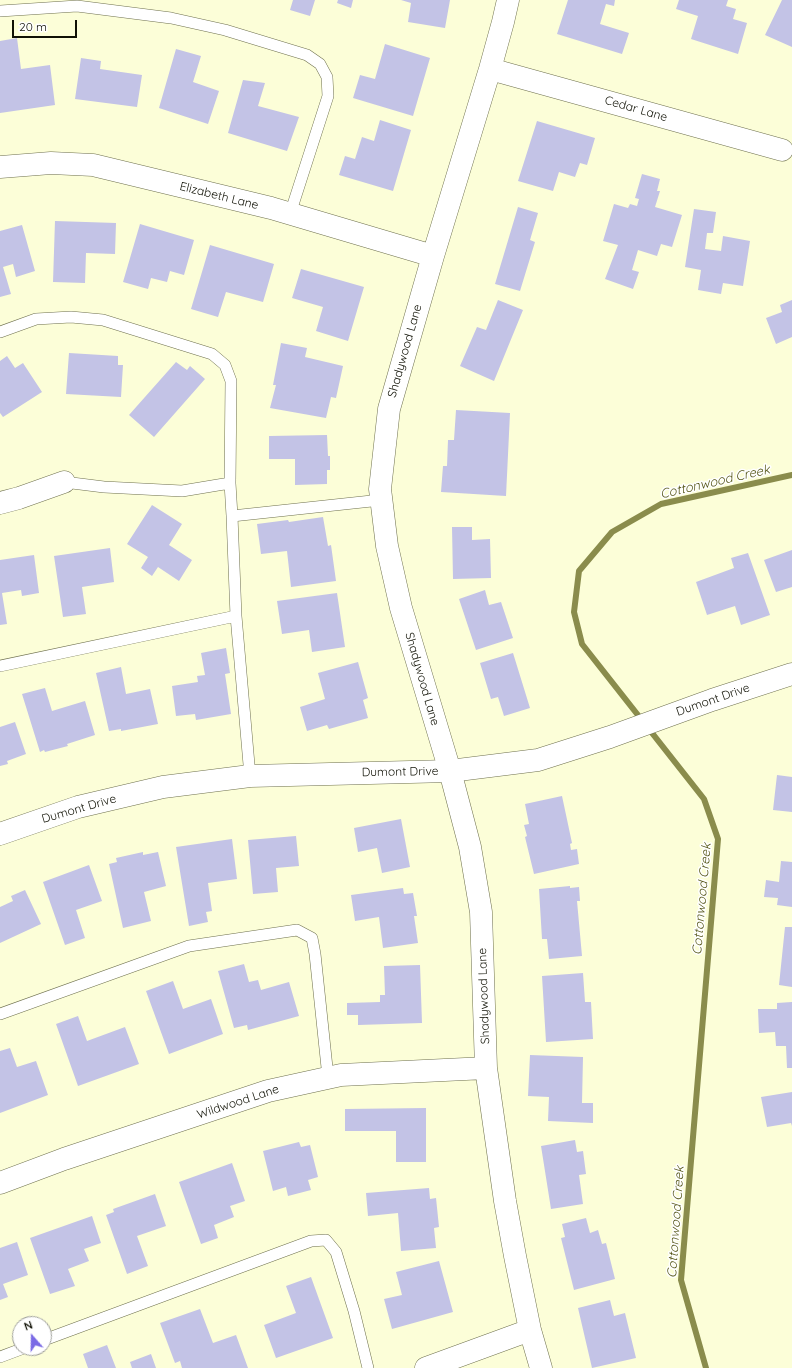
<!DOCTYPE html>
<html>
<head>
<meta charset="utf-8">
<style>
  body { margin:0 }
  #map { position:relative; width:792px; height:1368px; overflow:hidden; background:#fcfed8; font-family:Quicksand,sans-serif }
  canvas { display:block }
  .north { position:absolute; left:12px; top:1316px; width:40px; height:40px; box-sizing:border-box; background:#fff; border:1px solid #9fa09b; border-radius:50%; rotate:340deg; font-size:11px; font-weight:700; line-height:16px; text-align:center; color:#101105 }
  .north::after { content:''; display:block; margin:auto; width:14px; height:18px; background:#7a6ae5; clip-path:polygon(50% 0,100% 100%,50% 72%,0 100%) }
  .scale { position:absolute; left:12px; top:20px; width:65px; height:18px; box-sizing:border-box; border:2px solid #101105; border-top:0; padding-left:5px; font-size:12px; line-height:14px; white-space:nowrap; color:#101105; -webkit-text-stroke:3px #fff; paint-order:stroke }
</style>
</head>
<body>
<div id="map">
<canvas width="792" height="1368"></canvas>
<div class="north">N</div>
<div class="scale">20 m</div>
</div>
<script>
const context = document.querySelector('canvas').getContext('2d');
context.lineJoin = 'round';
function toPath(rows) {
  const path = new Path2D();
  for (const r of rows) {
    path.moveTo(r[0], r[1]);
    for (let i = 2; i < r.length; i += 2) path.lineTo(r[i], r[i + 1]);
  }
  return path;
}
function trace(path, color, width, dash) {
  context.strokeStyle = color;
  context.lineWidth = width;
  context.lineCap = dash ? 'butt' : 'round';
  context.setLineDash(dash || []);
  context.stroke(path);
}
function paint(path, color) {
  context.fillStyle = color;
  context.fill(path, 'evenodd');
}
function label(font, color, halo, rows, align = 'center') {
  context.font = font + ' Quicksand,sans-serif';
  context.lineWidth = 3;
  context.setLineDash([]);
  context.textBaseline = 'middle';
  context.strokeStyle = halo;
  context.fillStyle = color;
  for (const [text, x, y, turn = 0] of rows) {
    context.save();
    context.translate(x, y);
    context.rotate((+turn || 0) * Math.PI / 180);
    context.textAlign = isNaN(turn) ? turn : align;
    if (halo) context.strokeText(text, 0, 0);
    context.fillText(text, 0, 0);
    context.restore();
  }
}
const stream = toPath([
  [706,1368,681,1280,718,839,704,799,582,644,574,612,579,571,612,532,661,504,792,475]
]);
const building = toPath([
  [293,0,315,0,310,16,290,10],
  [338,0,353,0,351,8,337,3],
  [401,0,450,0,445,28,408,22,411,3],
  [568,0,615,0,614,6,606,4,600,24,629,33,622,54,557,34],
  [679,0,728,0,726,6,736,9,733,19,747,23,738,54,691,39,698,16,676,9],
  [782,0,792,0,792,47,765,35],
  [17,38,21,69,50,65,55,105,0,113,0,41],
  [385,44,430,58,413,116,353,98,360,75,375,79],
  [176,49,201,56,193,82,219,91,208,124,159,108],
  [81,58,101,61,100,69,142,75,137,107,75,99],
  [243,80,265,83,258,106,299,117,287,151,228,133],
  [380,120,411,130,393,191,339,175,345,156,355,159,362,137,374,141],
  [537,121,595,138,587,165,580,163,575,177,559,172,553,191,518,181],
  [642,174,660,179,657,191,660,191,655,207,682,215,672,247,661,244,657,256,638,250,632,270,639,272,633,289,605,279,618,245,603,241,614,204,628,208,630,204,637,206,639,199,635,198],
  [518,207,538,213,530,240,535,242,520,291,495,284],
  [694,209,716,212,713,233,707,233,705,249,721,251,723,236,750,241,743,286,723,283,721,294,698,290,701,270,685,267],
  [55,221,116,223,115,254,86,253,85,283,53,282],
  [140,224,194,240,184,275,170,271,167,282,151,278,148,289,123,282],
  [22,225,35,271,16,277,13,264,3,267,11,294,0,297,0,231],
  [210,245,274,264,263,302,226,292,218,317,191,309],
  [301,269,364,287,348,341,316,331,323,307,292,298],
  [498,300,523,310,494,381,460,366,477,327,486,330],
  [792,300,792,337,776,344,766,318,782,312,780,305],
  [281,343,307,348,305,357,343,366,336,398,331,397,326,418,270,408,276,385,273,385],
  [69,353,118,356,118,365,123,365,121,397,66,394],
  [7,356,15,368,23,363,42,392,3,417,0,413,0,361],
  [176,362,187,370,190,366,205,379,154,437,129,415],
  [456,410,510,413,506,496,441,492,443,466,447,466,448,440,454,440],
  [327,435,328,456,330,456,330,470,327,470,327,484,295,485,295,459,269,459,269,436],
  [152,505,182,524,169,545,192,560,179,581,158,567,152,576,141,568,148,557,127,544],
  [323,517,328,546,331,545,336,581,291,587,287,551,261,554,257,524,288,520,289,522],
  [452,527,472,527,472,540,490,539,491,578,453,579],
  [110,548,114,582,82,587,86,614,63,617,54,556],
  [792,550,792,587,776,592,764,560],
  [748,553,770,615,741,625,735,606,707,615,696,582,734,568,731,558],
  [34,555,39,593,22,596,21,590,2,593,7,624,0,625,0,560],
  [485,590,489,605,501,602,513,638,476,650,459,599],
  [337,593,345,647,312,652,309,630,282,634,277,601],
  [226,648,230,673,225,674,231,714,196,720,195,714,176,716,172,686,198,682,197,676,205,675,201,653],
  [513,653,530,708,504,716,498,697,491,699,480,663],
  [358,662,368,698,363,700,368,718,329,729,327,725,307,731,300,707,325,699,318,673],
  [121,667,126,694,150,689,158,724,121,731,121,729,109,731,96,673],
  [45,688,52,711,85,701,95,735,67,744,68,746,45,752,44,750,40,752,22,694],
  [15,722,26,754,7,761,8,764,0,766,0,727],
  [777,775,792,777,792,812,773,810],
  [562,796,572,843,570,844,571,850,577,849,579,864,534,874,525,837,527,836,524,825,529,824,525,804],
  [401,819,410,867,382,873,377,848,358,852,354,828],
  [296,836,299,866,276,868,278,892,253,894,248,840],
  [232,839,237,879,208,883,212,911,206,912,208,922,189,926,176,847],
  [143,852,143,855,158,852,166,886,144,892,151,921,123,928,109,864,117,862,116,858],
  [781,861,792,862,792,907,777,905,778,898,764,897,766,880,779,882],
  [89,865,102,901,76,910,85,938,65,945,43,882],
  [570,886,570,888,579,887,580,901,577,901,582,956,549,959,547,939,542,939,539,889],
  [403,888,404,894,413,893,417,916,414,916,418,943,383,948,379,917,355,921,351,895],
  [25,890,41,924,0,943,0,907,13,901,11,896],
  [785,927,792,927,792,987,779,985],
  [244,964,249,982,258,980,261,990,289,982,299,1016,248,1030,247,1025,234,1028,218,971],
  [420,965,422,1023,358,1025,358,1015,347,1015,347,1003,380,1002,380,995,385,995,384,966],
  [583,973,585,1002,591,1002,593,1039,546,1042,542,976],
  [173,981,183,1009,211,999,223,1034,169,1054,146,991],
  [792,1002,792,1068,787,1068,786,1046,776,1046,775,1032,759,1033,758,1009,777,1009,777,1003],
  [78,1016,87,1041,125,1027,139,1064,78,1086,56,1024],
  [10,1048,17,1067,36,1061,48,1095,0,1113,0,1051],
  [530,1055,583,1057,582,1103,593,1103,593,1123,548,1121,549,1097,528,1096],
  [792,1092,792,1126,791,1123,767,1127,761,1097],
  [426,1108,426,1162,396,1162,396,1131,345,1131,345,1109],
  [575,1140,577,1152,583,1151,586,1174,579,1175,583,1204,551,1209,541,1146],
  [299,1142,301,1147,310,1145,318,1177,308,1180,311,1190,288,1196,286,1187,273,1191,263,1151],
  [232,1163,245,1201,230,1206,234,1217,214,1225,218,1238,201,1244,179,1182],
  [429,1188,430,1199,436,1198,439,1227,434,1228,436,1248,401,1251,398,1213,368,1216,366,1193],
  [155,1194,166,1226,137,1236,148,1266,127,1274,106,1215,114,1212,113,1209],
  [92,1216,101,1243,84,1249,89,1261,68,1269,75,1286,50,1294,30,1238],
  [586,1218,590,1233,598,1230,602,1244,606,1243,615,1279,574,1290,561,1238,565,1237,562,1224],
  [17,1242,28,1275,3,1284,8,1297,0,1300,0,1248],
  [439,1261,453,1312,392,1329,384,1299,402,1295,396,1272],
  [311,1277,333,1338,276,1358,264,1325,296,1313,286,1286],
  [610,1300,614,1316,625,1313,636,1358,592,1368,578,1308],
  [200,1309,213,1343,236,1335,248,1368,182,1368,180,1361,175,1363,160,1323],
  [107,1345,116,1368,88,1368,83,1354],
  [151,1354,156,1368,132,1368,130,1362]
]);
const lane = toPath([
  [0,11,77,6,171,18,225,30,307,55,320,64,327,77,328,96,290,214],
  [0,332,36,319,71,317,103,320,212,354,225,365,231,381,230,483,232,516,236,616,250,776],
  [64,482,104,487,182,491,230,483],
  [232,516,381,500],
  [0,666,236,616],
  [0,1014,189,946,297,930,312,938,315,954,328,1077],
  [44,1340,311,1241,326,1240,336,1252,354,1311,368,1368],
  [0,1357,24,1348]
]);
const street = toPath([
  [508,0,503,22,490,69,433,256,389,409,380,489,387,546,401,608,450,771,470,847,481,912,486,1068,505,1201,515,1256,530,1330,541,1368],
  [490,69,782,150],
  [0,167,51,163,93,165,271,208,433,256],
  [0,503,19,498,64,482],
  [0,1183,64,1159,268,1091,341,1075,486,1068],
  [426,1368,530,1330]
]);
const secondary = toPath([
  [0,834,78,807,163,787,250,776,450,771,538,760,610,737,712,700,792,674]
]);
const streetNames = [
  ["Cedar Lane",636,109,16],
  ["Elizabeth Lane",219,196,14],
  ["Shadywood Lane",405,351,-74],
  ["Shadywood Lane",422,679,74],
  ["Dumont Drive",713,700,-19],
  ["Dumont Drive",400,772,-1],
  ["Dumont Drive",79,809,-16],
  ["Shadywood Lane",484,996,-92],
  ["Wildwood Lane",238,1102,-18]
];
const waterNames = [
  ["Cottonwood Creek",715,482,-13],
  ["Cottonwood Creek",702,899,-85],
  ["Cottonwood Creek",676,1222,-86]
];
trace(stream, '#8a8c4c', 6);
paint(building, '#c3c3e6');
trace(lane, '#6f714f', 12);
trace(street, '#6f714f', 23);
trace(secondary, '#6f714f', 23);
trace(lane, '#fff', 11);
trace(street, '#fff', 22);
trace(secondary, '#fff', 22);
label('12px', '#101105', '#fff', streetNames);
label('italic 13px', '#575819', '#fff', waterNames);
</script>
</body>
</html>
